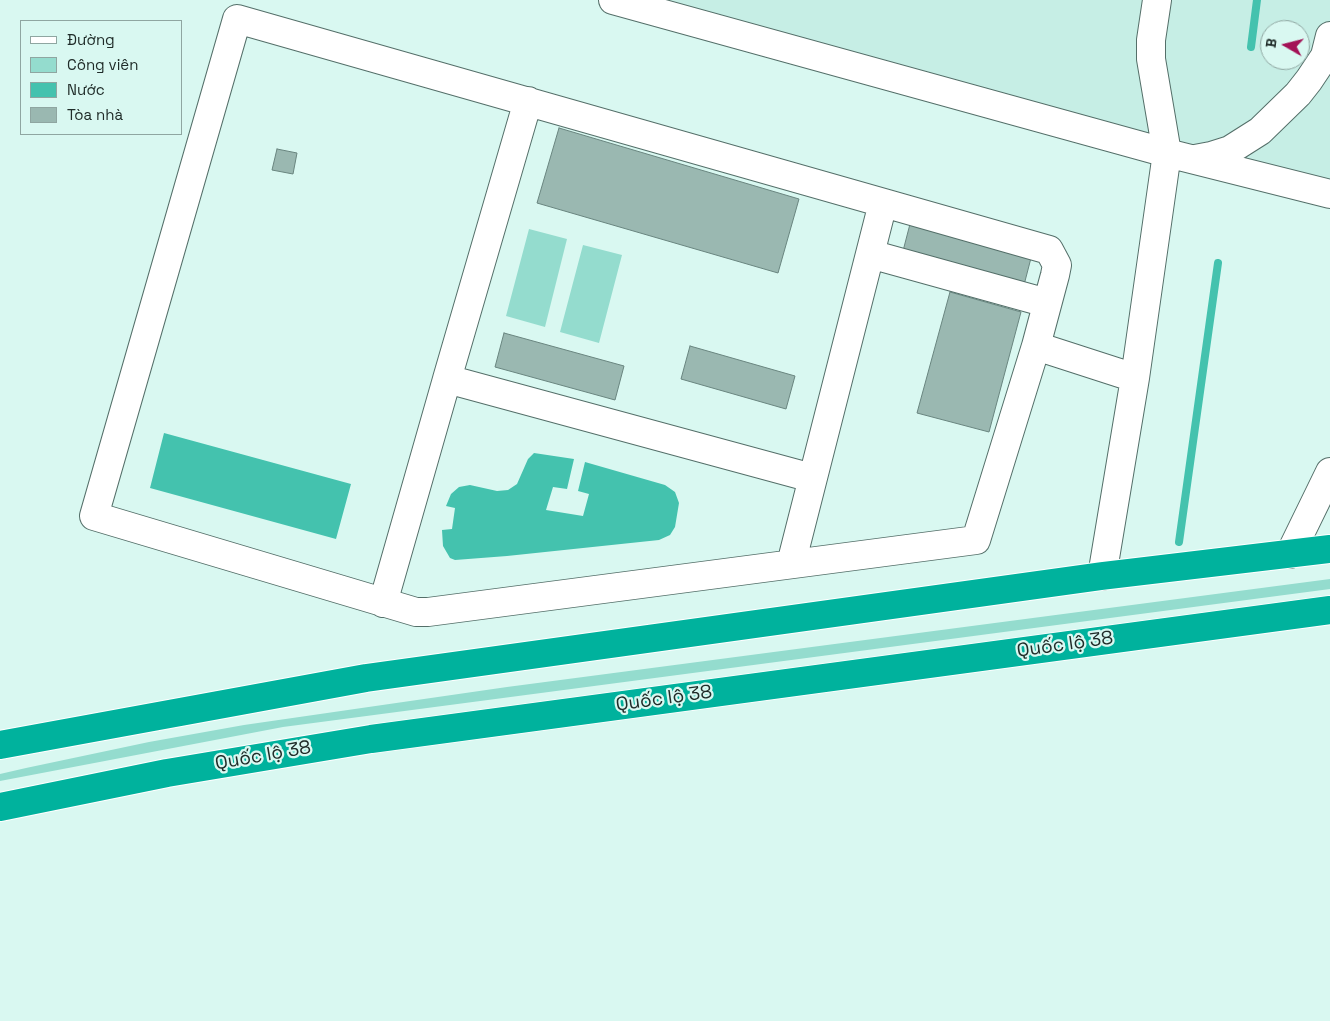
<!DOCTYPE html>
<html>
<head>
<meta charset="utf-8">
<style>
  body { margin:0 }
  #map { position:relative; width:1330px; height:1021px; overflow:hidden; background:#d9f8f1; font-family:"Space Grotesk",sans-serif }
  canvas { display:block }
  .legend { position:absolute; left:20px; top:20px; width:162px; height:115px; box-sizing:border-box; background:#d9f8f1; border:1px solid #8fa6a1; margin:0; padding:6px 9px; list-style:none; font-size:15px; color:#202c29 }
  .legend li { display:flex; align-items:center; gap:10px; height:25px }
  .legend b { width:25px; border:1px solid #8fa6a1 }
  .north { position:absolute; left:1260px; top:20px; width:50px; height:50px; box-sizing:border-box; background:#d9f8f1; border:1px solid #8fa6a1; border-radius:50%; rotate:278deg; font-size:14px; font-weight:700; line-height:20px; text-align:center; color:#202c29 }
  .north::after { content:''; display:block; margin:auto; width:18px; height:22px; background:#a31256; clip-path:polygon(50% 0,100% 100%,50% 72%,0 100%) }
</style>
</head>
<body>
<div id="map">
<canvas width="1330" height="1021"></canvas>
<ul class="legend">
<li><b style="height:6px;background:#fff"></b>Đường</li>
<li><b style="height:14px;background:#94dcce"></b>Công viên</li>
<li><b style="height:14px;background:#44c2ae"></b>Nước</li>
<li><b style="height:14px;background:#9ab8b1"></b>Tòa nhà</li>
</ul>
<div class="north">B</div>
</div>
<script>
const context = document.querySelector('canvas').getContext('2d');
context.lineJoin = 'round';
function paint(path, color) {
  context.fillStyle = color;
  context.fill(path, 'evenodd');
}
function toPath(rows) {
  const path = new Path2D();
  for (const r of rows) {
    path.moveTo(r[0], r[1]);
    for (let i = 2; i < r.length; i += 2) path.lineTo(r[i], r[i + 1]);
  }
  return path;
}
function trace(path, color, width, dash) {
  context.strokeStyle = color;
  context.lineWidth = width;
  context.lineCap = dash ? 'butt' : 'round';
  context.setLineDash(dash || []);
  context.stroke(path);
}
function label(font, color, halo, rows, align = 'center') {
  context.font = font + ' "Space Grotesk",sans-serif';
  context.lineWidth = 4.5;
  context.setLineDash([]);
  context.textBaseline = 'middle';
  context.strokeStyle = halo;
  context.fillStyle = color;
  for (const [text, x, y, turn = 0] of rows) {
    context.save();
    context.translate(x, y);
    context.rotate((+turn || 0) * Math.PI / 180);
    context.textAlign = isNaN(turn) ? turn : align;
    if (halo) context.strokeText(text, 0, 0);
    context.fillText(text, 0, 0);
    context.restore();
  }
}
const built = toPath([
  [653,0,1330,0,1330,184,1097,119],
  [1270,30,1300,30,1300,60,1270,60]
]);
const green = toPath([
  [529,229,567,239,545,327,506,316],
  [583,245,622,255,599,343,560,332],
  [1330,579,1330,589,283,727,0,781,0,774,26,768,149,742,244,725,507,687]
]);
const water = toPath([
  [164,433,351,484,336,539,150,488],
  [534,453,574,459,567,489,553,487,546,510,583,516,589,494,578,491,585,462,665,485,675,492,679,503,675,527,670,535,659,540,507,556,455,560,450,558,443,546,442,530,452,529,455,508,446,506,451,494,459,487,470,485,497,491,508,490,517,484,528,459]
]);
const stream = toPath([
  [1251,47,1257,0],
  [1179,542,1218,263]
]);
const building = toPath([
  [559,128,799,199,778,273,537,203,559,128],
  [277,149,297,153,293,174,272,170,277,149],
  [910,224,1031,258,1024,285,903,251,910,224],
  [950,292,1021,312,989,432,917,413,950,292],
  [504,333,624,366,615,400,495,367,504,333],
  [690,346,795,376,786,409,681,379,690,346]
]);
const minor = toPath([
  [613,0,1167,153,1330,194],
  [1195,159,1211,156,1230,150,1260,131,1298,94,1309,80,1325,56,1330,36],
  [870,254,883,203],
  [1036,346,1055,275,1057,265,1049,250,237,19,94,516,416,612,428,612,976,540,1036,346,1135,378],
  [447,379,528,101],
  [1290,554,1330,472],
  [791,564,870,254,1047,303],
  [1102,576,1135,378,1167,153,1151,59,1151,40,1157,0],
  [383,603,447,379,812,478]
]);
const highway = toPath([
  [0,745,366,678,1102,576,1330,549],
  [0,807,167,773,371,739,1330,610]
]);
const streetNames = [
  ["Quốc lộ 38",1065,645,-8],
  ["Quốc lộ 38",664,699,-8],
  ["Quốc lộ 38",263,756,-10]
];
paint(built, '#c6eee5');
paint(green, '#94dcce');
paint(water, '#44c2ae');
trace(stream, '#44c2ae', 8);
paint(building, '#9ab8b1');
trace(building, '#69857f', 1);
trace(minor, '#546f69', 30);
trace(highway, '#fff', 30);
trace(minor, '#fff', 28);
trace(highway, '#00b29d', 28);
label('19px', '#202c29', '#d9f8f1', streetNames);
</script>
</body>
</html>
